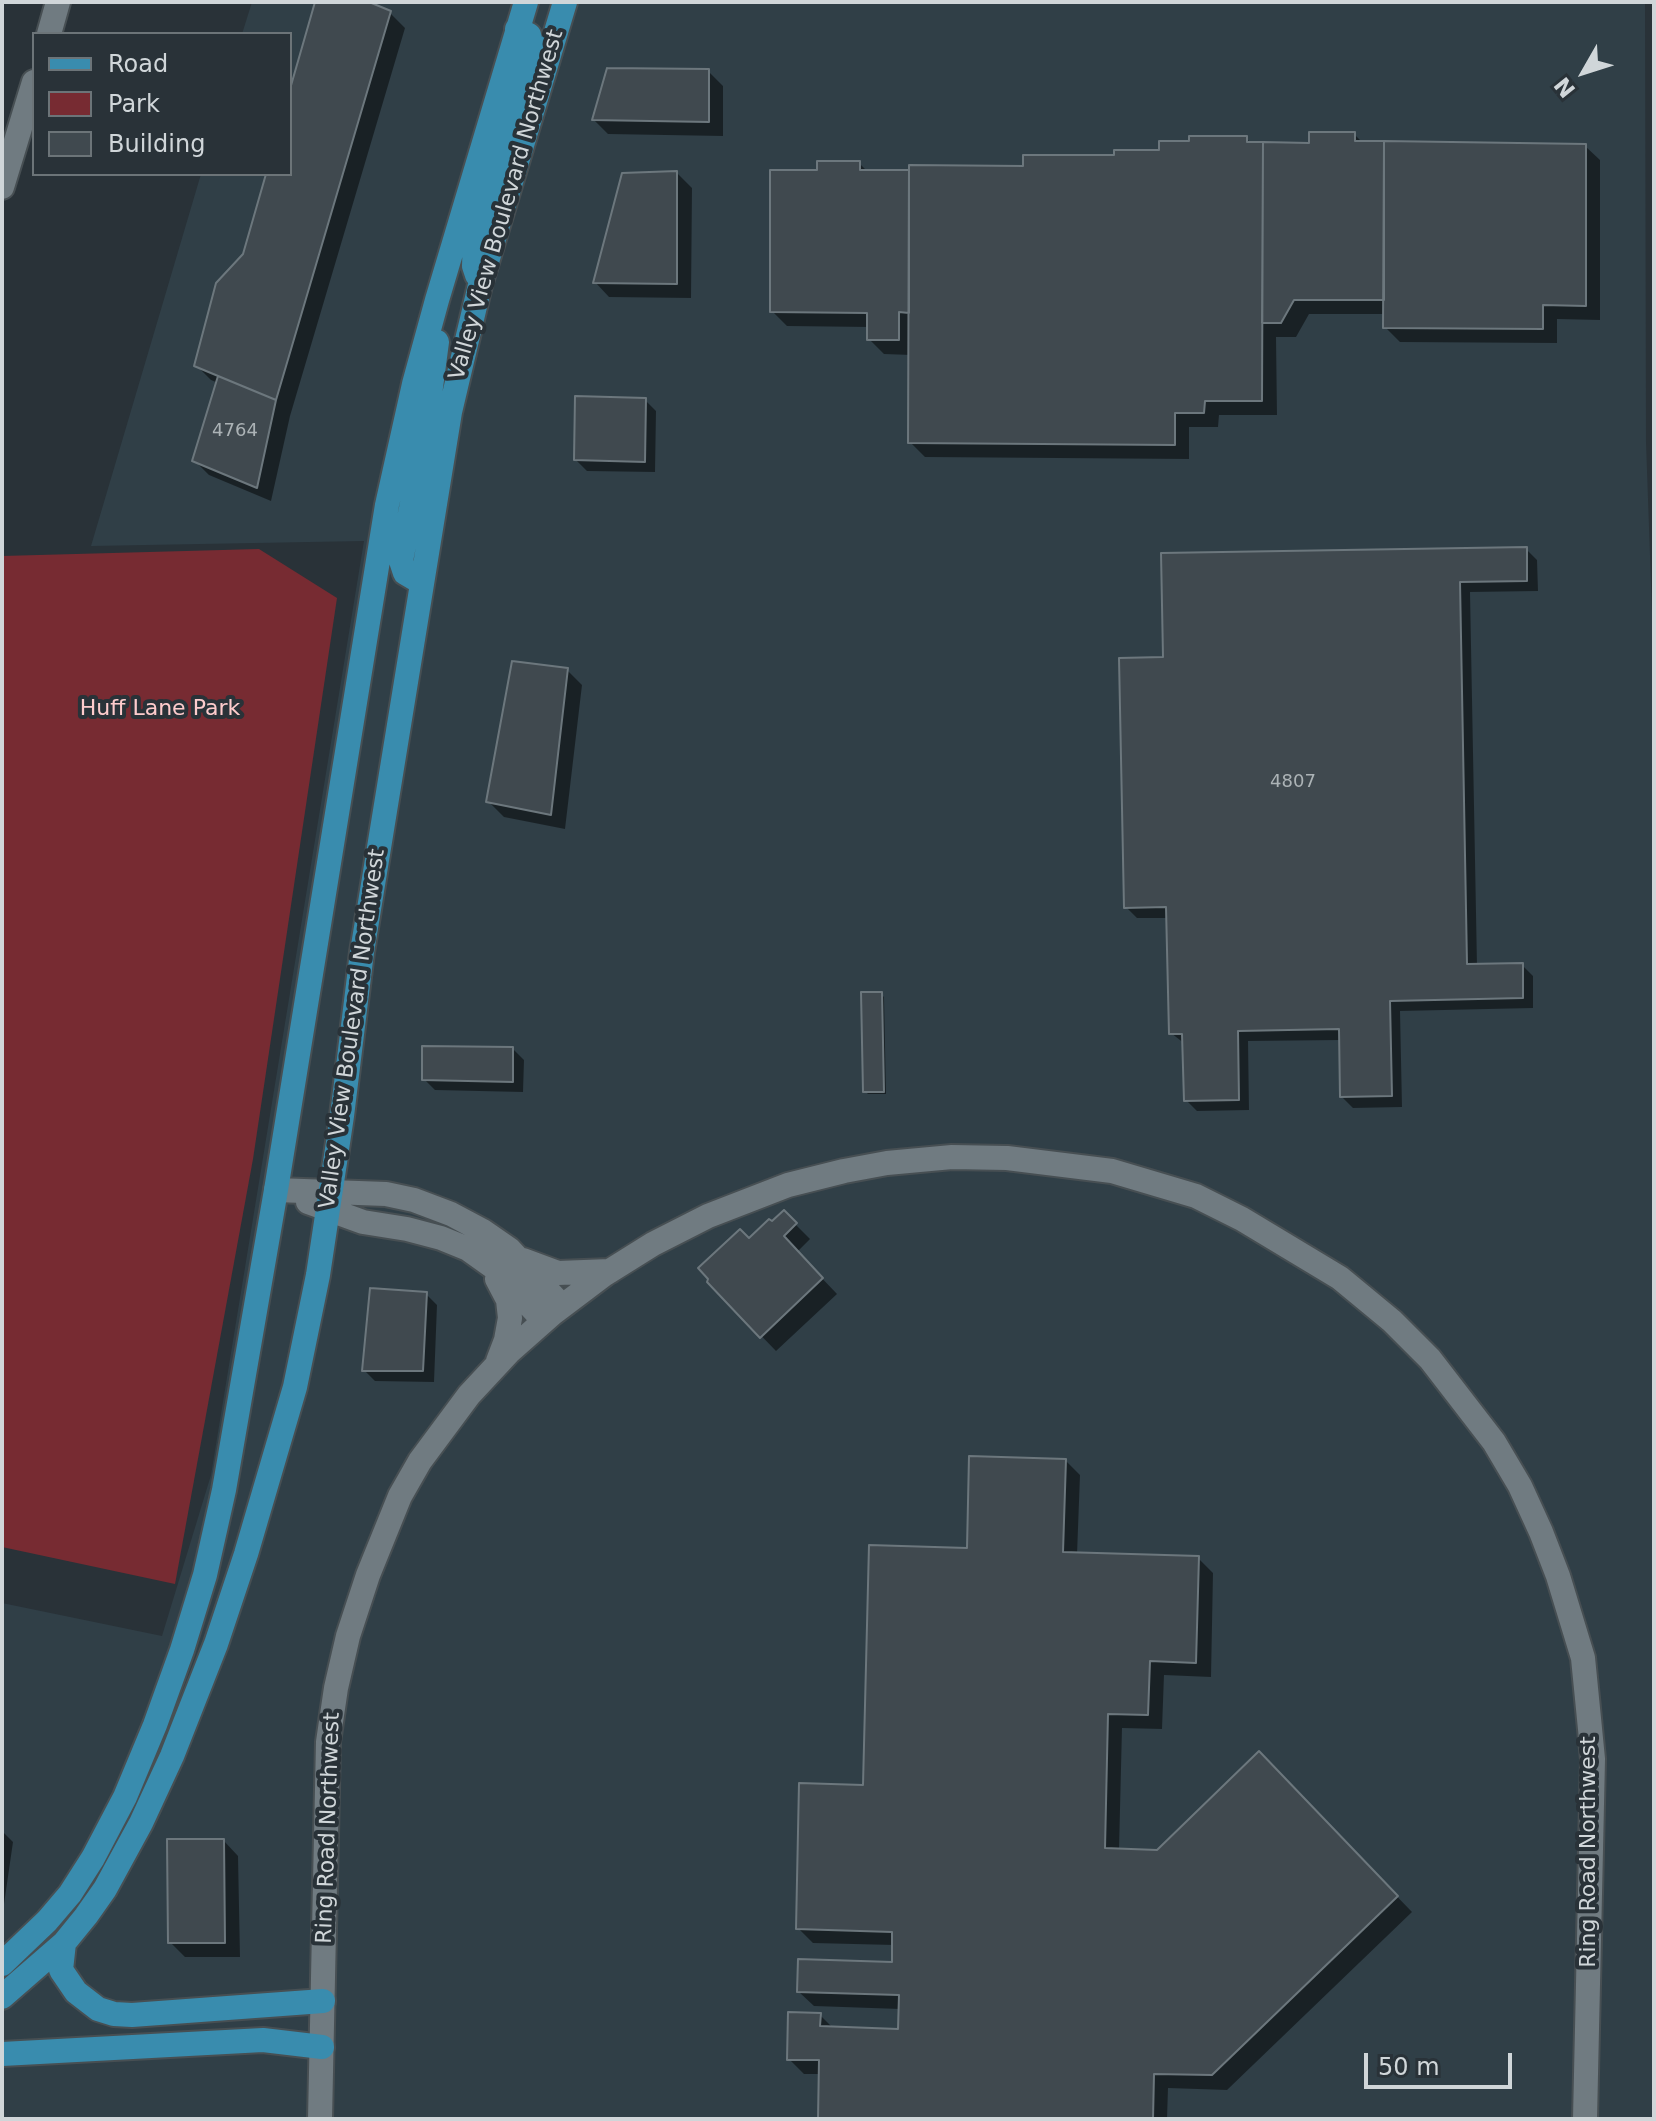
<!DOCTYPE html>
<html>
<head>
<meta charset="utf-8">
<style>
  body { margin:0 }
  #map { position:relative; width:1656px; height:2121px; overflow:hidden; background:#293238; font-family:"DejaVu Sans",sans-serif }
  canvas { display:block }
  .frame { position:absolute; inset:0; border:4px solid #d0d6d9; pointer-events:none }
  .legend { position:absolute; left:32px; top:32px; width:260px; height:144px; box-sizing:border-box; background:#293238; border:2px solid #6c7478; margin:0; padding:10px 14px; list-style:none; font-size:24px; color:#d0d6d9 }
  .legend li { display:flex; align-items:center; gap:16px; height:40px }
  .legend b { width:40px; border:2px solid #6c7478 }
  .north { position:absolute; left:1544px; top:32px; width:80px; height:80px; -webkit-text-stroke:6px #293238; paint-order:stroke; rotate:231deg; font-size:22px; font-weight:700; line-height:32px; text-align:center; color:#d0d6d9 }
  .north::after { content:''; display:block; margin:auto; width:28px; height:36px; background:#d0d6d9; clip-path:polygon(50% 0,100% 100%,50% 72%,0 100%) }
  .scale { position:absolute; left:1364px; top:2053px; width:148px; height:36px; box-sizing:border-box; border:4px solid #d0d6d9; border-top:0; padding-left:10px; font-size:24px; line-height:28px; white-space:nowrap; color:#d0d6d9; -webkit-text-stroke:6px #293238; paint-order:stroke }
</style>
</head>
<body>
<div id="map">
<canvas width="1656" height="2121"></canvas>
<div class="frame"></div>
<ul class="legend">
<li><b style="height:10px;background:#398cae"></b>Road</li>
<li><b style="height:22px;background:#772b32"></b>Park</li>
<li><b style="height:22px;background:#40494f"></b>Building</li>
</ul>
<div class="north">N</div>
<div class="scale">50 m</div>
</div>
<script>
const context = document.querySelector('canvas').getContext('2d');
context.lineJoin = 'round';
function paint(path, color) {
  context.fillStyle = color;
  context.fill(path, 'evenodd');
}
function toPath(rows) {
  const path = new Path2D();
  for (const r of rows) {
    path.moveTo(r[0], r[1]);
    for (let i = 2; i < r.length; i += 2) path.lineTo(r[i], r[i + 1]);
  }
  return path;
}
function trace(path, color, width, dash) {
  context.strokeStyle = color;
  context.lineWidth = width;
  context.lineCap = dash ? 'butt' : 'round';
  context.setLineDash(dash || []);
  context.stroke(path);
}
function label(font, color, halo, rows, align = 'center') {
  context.font = font + ' "DejaVu Sans",sans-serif';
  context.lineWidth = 8;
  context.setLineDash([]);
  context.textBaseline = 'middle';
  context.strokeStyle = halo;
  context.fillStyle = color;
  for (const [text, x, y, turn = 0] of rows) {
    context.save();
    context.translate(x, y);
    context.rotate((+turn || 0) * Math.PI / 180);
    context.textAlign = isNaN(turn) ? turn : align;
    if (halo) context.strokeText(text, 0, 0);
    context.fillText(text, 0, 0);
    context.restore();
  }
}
const built = toPath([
  [252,2,1645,2,1646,442,1654,669,1654,2119,2,2119,2,1603,162,1636,211,1475,364,541,91,546,201,174,290,174,290,34,242,34]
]);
const green = toPath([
  [259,549,337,598,253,1159,175,1584,2,1547,2,556]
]);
const shadow = toPath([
  [317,2,364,2,390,13,405,28,290,416,271,501,209,475,194,460,218,383,211,380,196,365,245,255,268,174,290,174,290,96],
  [708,71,723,86,723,136,608,134,594,120],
  [1354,134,1363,143,1585,146,1600,160,1600,320,1557,319,1557,343,1400,342,1385,327,1385,314,1309,314,1296,337,1276,337,1277,415,1219,415,1218,427,1189,427,1189,459,925,457,910,442,911,355,884,354,869,339,869,327,787,326,772,311,819,172,859,163,868,172,1025,168,1161,152,1246,138,1252,144,1311,145],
  [677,173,692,188,691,298,609,297,595,282],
  [645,400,656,411,655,472,587,471,576,460],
  [1526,549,1537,560,1538,591,1470,592,1477,966,1522,965,1533,976,1533,1008,1400,1011,1402,1107,1353,1108,1342,1097,1341,1040,1248,1041,1249,1110,1197,1111,1186,1100,1185,1044,1171,1033,1168,918,1137,918,1126,907,1165,659],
  [567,670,582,685,565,829,504,817,489,802],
  [881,994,884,997,886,1094,868,1094,865,1091],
  [513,1049,524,1060,523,1092,435,1090,424,1079],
  [784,1213,810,1239,797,1252,837,1294,776,1351,709,1282,749,1241],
  [426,1294,437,1305,434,1382,375,1381,364,1370],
  [1065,1460,1080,1475,1077,1555,1198,1558,1213,1573,1211,1677,1164,1675,1162,1729,1122,1728,1119,1850,1158,1852,1259,1754,1412,1912,1227,2090,1168,2088,1167,2119,820,2119,821,2074,804,2074,789,2059,820,2015,834,2029,900,2031,900,2009,814,2006,799,1992,894,1964,894,1945,813,1943,798,1928,865,1787,969,1550],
  [2,1831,13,1842,3,1911,2,1911],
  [224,1841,238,1856,240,1957,185,1957,170,1942]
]);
const building = toPath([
  [315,2,369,2,391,11,276,400,194,366,216,283,243,254,266,174,290,174,290,89,315,2],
  [607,68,709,69,709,122,592,120,607,68],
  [1309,132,1355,132,1355,141,1384,141,1384,300,1294,300,1281,323,1262,323,1263,142,1309,143,1309,132],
  [1189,136,1247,136,1247,142,1263,142,1262,401,1205,401,1204,413,1175,413,1175,445,908,443,909,165,1023,166,1023,155,1114,155,1114,150,1159,150,1159,141,1189,141,1189,136],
  [1384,141,1586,144,1586,306,1543,305,1543,329,1383,328,1384,141],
  [817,161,860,161,860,170,909,170,909,313,899,312,899,340,867,340,867,313,770,312,770,170,817,170,817,161],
  [677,171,677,284,593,283,622,173,677,171],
  [218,376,276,400,257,488,192,461,218,376],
  [575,396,646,398,645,462,574,460,575,396],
  [1527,547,1527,581,1460,582,1467,964,1523,963,1523,998,1390,1001,1392,1096,1340,1097,1339,1029,1238,1031,1239,1100,1184,1101,1182,1034,1169,1034,1166,907,1124,908,1119,658,1163,657,1161,553,1527,547],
  [512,661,568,668,551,815,486,802,512,661],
  [861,992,882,992,884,1092,863,1092,861,992],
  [422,1046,513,1047,513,1082,422,1080,422,1046],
  [784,1210,797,1223,784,1236,823,1278,760,1338,707,1282,708,1279,698,1268,740,1229,749,1238,769,1219,772,1221,784,1210],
  [370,1288,427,1292,423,1371,362,1371,370,1288],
  [969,1456,1066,1459,1063,1552,1199,1556,1196,1663,1150,1661,1148,1715,1108,1714,1105,1848,1157,1850,1259,1751,1398,1896,1212,2075,1154,2074,1153,2119,818,2119,819,2060,787,2060,788,2012,821,2013,820,2026,898,2029,899,1995,797,1992,798,1959,892,1962,892,1932,796,1929,799,1783,863,1785,869,1545,967,1548,969,1456],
  [167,1839,224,1839,225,1943,168,1943,167,1839]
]);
const minor = toPath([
  [49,34,58,2],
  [2,187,34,82],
  [276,1190,386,1194,414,1200,451,1214,483,1231,509,1249,562,1306],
  [308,1202,363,1222,407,1229,441,1238,468,1249,496,1269,544,1321],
  [523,1260,558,1273,610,1271],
  [497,1279,508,1300,510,1318,506,1340,498,1361],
  [320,2119,328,1742,336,1688,348,1636,368,1575,400,1496,420,1461,469,1395,509,1352,552,1314,605,1274,653,1244,708,1216,788,1185,844,1171,887,1163,952,1157,1007,1158,1112,1171,1196,1196,1242,1219,1340,1278,1392,1321,1430,1359,1494,1442,1520,1486,1541,1532,1558,1576,1583,1658,1593,1759,1585,2119]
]);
const major = toPath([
  [477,275,474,266,475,240,532,47,529,35,517,29],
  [422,583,405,573,401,561,424,440,437,342],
  [64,1943,61,1970,76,1992,98,2009,114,2014,132,2015,323,2001],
  [2,1964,47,1921,70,1894,93,1858,125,1797,155,1725,182,1650,205,1575,224,1490,276,1190,387,505,414,384,437,300,526,2],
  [2,1997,64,1943,86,1916,105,1889,141,1823,172,1756,216,1644,246,1554,295,1387,318,1275,342,1116,362,952,450,412,480,285,565,2],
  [2,2054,263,2040,322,2047]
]);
const numberNames = [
  ["4764",235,431],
  ["4807",1293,782]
];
const streetNames = [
  ["Valley View Boulevard Northwest",507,205,-74],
  ["Valley View Boulevard Northwest",353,1029,-82],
  ["Ring Road Northwest",329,1828,-88],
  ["Ring Road Northwest",1589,1852,-90]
];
const parkNames = [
  ["Huff Lane Park",160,709]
];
paint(built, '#303f47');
paint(green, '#772b32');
paint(shadow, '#0007');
paint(building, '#40494f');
trace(building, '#6c777d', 2);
trace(minor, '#474f53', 28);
trace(major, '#474f53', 28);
trace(minor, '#707b81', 24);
trace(major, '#398cae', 24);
label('18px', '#acb3b6', null, numberNames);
label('22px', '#d0d6d9', '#293238', streetNames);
label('22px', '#fdcbcc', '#293238', parkNames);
</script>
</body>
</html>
